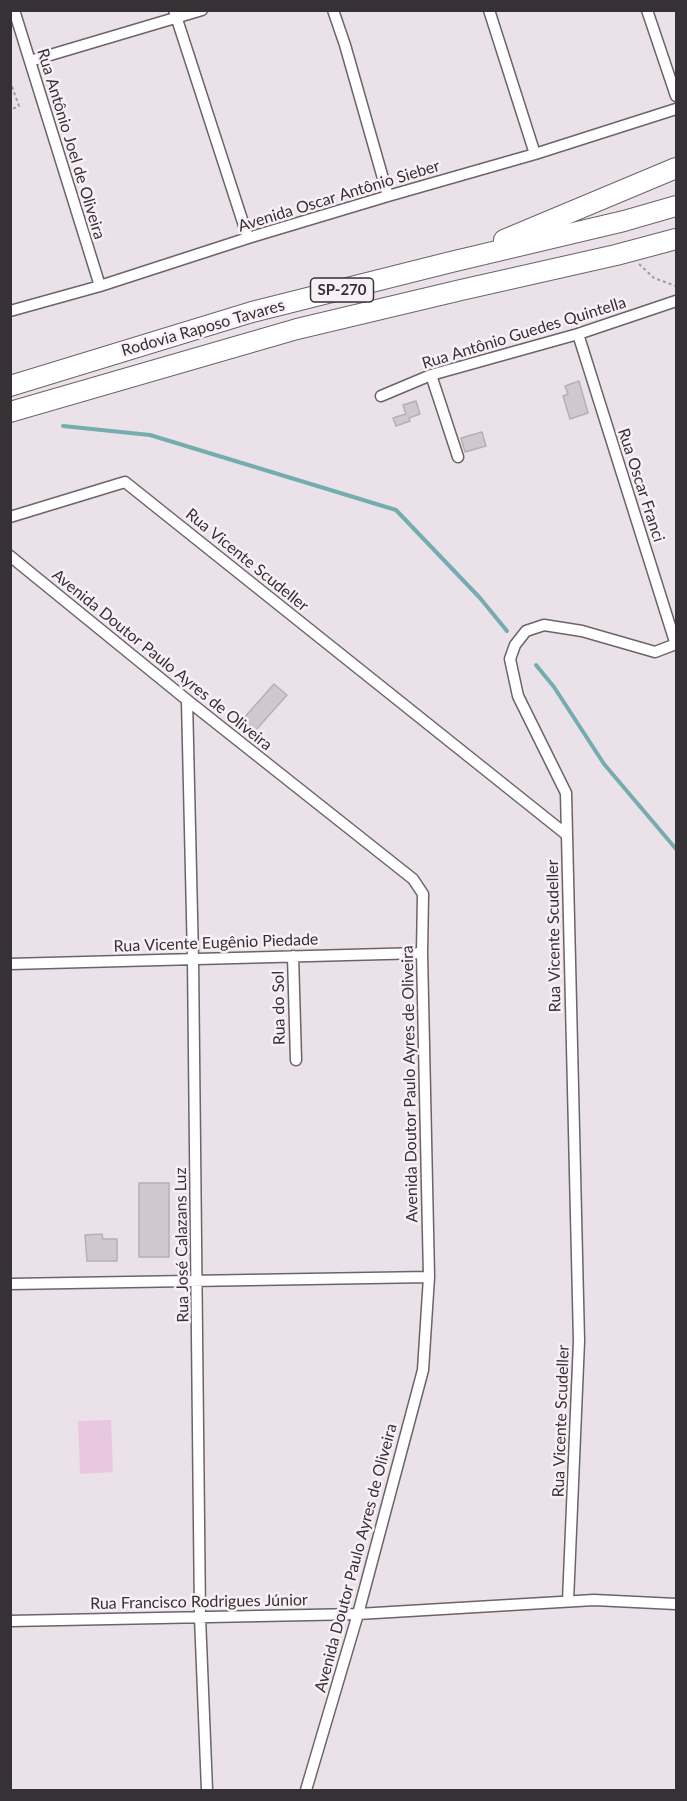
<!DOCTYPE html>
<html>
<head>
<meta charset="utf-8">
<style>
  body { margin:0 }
  #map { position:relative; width:687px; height:1801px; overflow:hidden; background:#ebe2e9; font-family:Lato,sans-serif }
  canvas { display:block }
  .frame { position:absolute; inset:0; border:12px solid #353134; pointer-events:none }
</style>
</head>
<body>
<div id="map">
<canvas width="687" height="1801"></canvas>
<div class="frame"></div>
</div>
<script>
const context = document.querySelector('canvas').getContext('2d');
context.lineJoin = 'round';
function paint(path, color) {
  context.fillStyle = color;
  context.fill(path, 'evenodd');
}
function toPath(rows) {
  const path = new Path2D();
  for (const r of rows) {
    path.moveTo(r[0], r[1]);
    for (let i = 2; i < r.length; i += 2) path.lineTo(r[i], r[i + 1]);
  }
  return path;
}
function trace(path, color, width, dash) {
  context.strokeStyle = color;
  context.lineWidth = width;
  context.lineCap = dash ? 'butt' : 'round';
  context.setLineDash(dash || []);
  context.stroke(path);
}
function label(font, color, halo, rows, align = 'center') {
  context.font = font + ' Lato,sans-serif';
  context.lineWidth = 5;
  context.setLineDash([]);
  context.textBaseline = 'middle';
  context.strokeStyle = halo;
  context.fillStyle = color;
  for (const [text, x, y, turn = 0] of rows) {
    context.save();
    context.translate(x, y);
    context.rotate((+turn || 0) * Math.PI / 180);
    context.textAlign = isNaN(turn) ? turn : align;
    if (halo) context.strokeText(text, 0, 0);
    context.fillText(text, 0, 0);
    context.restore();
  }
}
const green = toPath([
  [111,1420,113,1472,80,1474,78,1421]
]);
const stream = toPath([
  [63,426,150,435,396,510,480,598,507,631],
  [536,665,554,687,604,764,676,849]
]);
const building = toPath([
  [579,381,588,413,570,419,563,396,568,394,565,386,579,381],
  [416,401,420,414,409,418,410,421,396,426,393,418,406,414,403,405,416,401],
  [482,432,486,446,465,452,461,438,482,432],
  [274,684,287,695,255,731,243,719,274,684],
  [139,1183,169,1183,169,1257,139,1257,139,1183],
  [102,1234,103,1239,117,1239,117,1261,87,1261,85,1235,102,1234]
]);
const path = toPath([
  [10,81,19,106,10,110],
  [639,264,654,278,676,286]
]);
const street = toPath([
  [14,10,100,286],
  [174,10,248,238],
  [333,10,345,45,388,196],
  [489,10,535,154],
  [647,10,676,96],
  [30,61,202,10],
  [10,311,100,286,248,238,388,196,535,154,676,109],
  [578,334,676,645],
  [431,375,458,457],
  [381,396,431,375,578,334,676,301],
  [10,517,125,482,567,835,579,1341,568,1601],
  [10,556,187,700,413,879,423,894,422,953,429,1277,423,1370,358,1614,306,1790],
  [187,700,193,959,200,1617,207,1790],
  [567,835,566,793,518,696,510,659,515,645,526,631,544,625,582,631,655,652,676,644],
  [293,956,296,1060],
  [10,964,422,953],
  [10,1284,429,1277],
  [10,1621,358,1614,594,1600,676,1604]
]);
const highway = toPath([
  [504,240,676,168],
  [10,386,252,312,451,262,624,221,676,206],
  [10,412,297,329,461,290,616,255,676,239]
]);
const shields = [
  [342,290,63]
];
const shieldNames = [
  ["SP-270",342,290]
];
const streetNames = [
  ["Rua Antônio Joel de Oliveira",71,144,73],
  ["Avenida Oscar Antônio Sieber",339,196,-17],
  ["Rodovia Raposo Tavares",203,328,-16],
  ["Rua Antônio Guedes Quintella",524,333,-17],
  ["Rua Oscar Franci",641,485,72],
  ["Rua Vicente Scudeller",247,560,39],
  ["Avenida Doutor Paulo Ayres de Oliveira",162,660,39],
  ["Rua Vicente Scudeller",554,936,-91],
  ["Rua Vicente Eugênio Piedade",216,943,-2],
  ["Rua do Sol",279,1008,-91],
  ["Avenida Doutor Paulo Ayres de Oliveira",410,1084,-91],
  ["Rua José Calazans Luz",182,1245,-91],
  ["Rua Vicente Scudeller",561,1421,-88],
  ["Avenida Doutor Paulo Ayres de Oliveira",356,1558,-75],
  ["Rua Francisco Rodrigues Júnior",199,1602,-1]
];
paint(green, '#e8c8e0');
trace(stream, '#75adae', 4);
paint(building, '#d1c8ce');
trace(building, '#b7afb5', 1.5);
trace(street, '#6b6469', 13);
trace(highway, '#6b6469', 22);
trace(path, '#a19a9f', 2, [3, 3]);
trace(street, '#fff', 10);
trace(highway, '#fff', 20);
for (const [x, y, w] of shields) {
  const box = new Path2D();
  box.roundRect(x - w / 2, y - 12, w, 24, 4.5);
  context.fillStyle = '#f9f0f6';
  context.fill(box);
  trace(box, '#353134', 1.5);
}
label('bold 15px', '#353134', null, shieldNames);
label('16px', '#353134', '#f9f0f6', streetNames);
</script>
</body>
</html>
